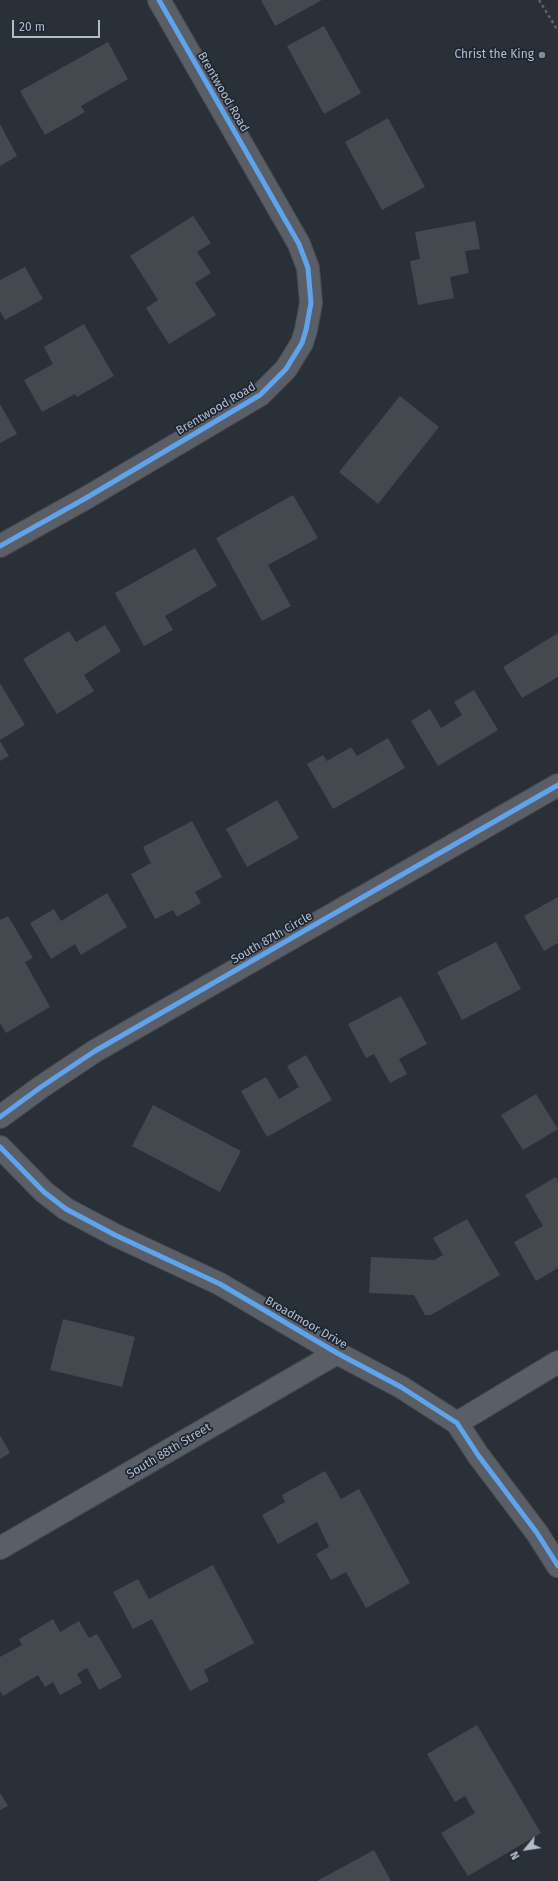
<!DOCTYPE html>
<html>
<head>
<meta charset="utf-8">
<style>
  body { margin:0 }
  #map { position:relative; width:558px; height:1881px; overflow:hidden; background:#2a3038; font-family:"Fira Sans",sans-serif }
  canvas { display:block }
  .north { position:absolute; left:506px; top:1829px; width:40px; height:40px; -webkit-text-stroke:3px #1d2633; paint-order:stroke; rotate:240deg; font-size:11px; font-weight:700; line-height:16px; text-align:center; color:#b4bcc9 }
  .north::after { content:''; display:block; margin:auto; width:14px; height:18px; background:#b4bcc9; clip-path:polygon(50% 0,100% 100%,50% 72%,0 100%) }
  .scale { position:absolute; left:12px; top:20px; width:88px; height:18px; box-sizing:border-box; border:2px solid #b4bcc9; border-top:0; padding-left:5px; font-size:12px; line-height:14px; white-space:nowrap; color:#b4bcc9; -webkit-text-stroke:3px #1d2633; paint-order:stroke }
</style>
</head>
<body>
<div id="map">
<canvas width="558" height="1881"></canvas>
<div class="north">N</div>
<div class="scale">20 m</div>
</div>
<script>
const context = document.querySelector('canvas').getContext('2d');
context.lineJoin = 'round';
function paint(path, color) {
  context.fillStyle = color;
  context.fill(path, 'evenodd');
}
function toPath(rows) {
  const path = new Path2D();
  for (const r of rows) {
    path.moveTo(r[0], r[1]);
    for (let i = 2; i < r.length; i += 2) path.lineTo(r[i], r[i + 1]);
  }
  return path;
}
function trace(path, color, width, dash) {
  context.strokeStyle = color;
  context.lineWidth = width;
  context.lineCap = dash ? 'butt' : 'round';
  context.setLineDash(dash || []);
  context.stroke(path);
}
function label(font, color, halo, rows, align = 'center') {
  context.font = font + ' "Fira Sans",sans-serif';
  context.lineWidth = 3.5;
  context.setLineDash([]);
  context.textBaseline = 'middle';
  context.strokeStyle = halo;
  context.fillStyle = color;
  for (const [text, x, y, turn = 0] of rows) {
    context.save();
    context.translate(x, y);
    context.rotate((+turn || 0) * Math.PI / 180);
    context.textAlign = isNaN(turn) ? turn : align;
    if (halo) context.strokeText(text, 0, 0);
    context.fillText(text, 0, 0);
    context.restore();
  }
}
const building = toPath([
  [261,0,322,0,275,26],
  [324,26,361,93,324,114,287,46],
  [108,42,128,79,81,106,85,112,45,135,20,91],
  [388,118,425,187,382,210,345,142],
  [0,124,17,156,0,166],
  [193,216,211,243,197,252,211,273,195,283,216,315,169,344,146,308,158,300,130,256],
  [475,221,480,249,465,251,469,273,450,277,454,298,418,305,410,261,420,259,415,232],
  [25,267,43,299,5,320,0,311,0,280],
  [84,324,114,376,77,397,75,394,42,412,24,380,53,364,44,347],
  [400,396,439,427,378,504,339,472],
  [0,404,17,434,0,443],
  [293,495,318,538,268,565,291,606,262,621,216,538],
  [195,548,217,586,165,616,173,630,144,646,115,593],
  [105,625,121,651,84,675,94,691,57,714,23,659,69,631,76,642],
  [558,633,558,677,522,698,503,667],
  [0,683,25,725,0,740],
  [474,690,498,730,438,766,411,721,430,709,441,728,462,715,454,702],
  [388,738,405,768,333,809,307,764,323,755,327,761,351,747,357,756],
  [0,741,9,756,0,761],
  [277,800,299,838,247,867,226,829],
  [192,821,222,877,195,892,201,903,177,917,173,910,155,919,131,874,151,863,143,847],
  [107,893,127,927,81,955,75,944,51,959,30,923,54,909,61,921],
  [558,897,558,943,544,951,524,916],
  [8,916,33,958,25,962,50,1007,6,1033,0,1023,0,920],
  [496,942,521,989,462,1020,437,972],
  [401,996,427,1044,399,1059,407,1074,390,1083,374,1054,366,1058,348,1024],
  [306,1055,332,1100,267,1137,241,1091,266,1077,279,1099,299,1087,287,1066],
  [536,1094,558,1129,523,1150,501,1115],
  [153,1105,241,1151,220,1192,132,1146],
  [556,1177,558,1181,558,1268,536,1281,514,1242,543,1226,525,1195],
  [467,1219,500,1275,431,1315,425,1315,414,1295,369,1293,371,1257,434,1260,443,1255,433,1238],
  [63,1319,135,1337,122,1387,50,1370],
  [0,1435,10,1453,0,1459],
  [325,1471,341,1499,359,1489,410,1583,366,1608,346,1572,331,1580,316,1554,329,1547,317,1522,278,1544,262,1515,285,1502,282,1495],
  [213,1565,254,1643,204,1670,209,1681,190,1691,152,1619,133,1629,113,1592,138,1579,149,1599],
  [53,1619,60,1632,79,1621,89,1638,97,1634,122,1677,99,1690,87,1668,77,1674,82,1683,60,1695,53,1682,45,1687,38,1675,3,1696,0,1691,0,1657,22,1645,19,1639],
  [477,1725,541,1833,468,1876,441,1833,475,1813,465,1796,455,1802,427,1754],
  [0,1793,8,1806,0,1810],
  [374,1850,391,1881,317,1881]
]);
const path = toPath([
  [539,0,558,31]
]);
const minor = toPath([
  [0,546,86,498,260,395,286,369,302,343,306,330,311,303,308,268,299,244,159,0],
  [0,1117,41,1087,95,1051,558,785],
  [0,1147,44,1192,66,1209,115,1235,220,1284,337,1353,401,1387,457,1423,478,1455,537,1533,558,1566],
  [457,1423,558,1362],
  [0,1548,337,1353]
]);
const cycleway = toPath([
  [0,546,86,498,260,395,286,369,302,343,306,330,311,303,308,268,299,244,159,0],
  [0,1117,41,1087,95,1051,558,785],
  [0,1147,44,1192,66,1209,115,1235,220,1284,337,1353,401,1387,457,1423,478,1455,537,1533,558,1566]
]);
const markers = [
  [542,55,4,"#848b96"]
];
const poiNames = [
  ["Christ the King",534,55]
];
const streetNames = [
  ["Brentwood Road",223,92,60],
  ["Brentwood Road",216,409,-31],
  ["South 87th Circle",272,938,-30],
  ["Broadmoor Drive",306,1323,30],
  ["South 88th Street",169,1451,-31]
];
paint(building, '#444950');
trace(minor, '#484c53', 24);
trace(path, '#5d636a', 2.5, [3, 3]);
trace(minor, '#5a5e66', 22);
trace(cycleway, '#60a3ed', 5);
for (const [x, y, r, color] of markers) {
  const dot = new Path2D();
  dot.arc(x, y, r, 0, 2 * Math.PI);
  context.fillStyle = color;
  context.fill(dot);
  trace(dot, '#1d2633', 1.5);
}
label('12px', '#b4bcc9', '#1d2633', poiNames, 'right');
label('12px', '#b4bcc9', '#1d2633', streetNames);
</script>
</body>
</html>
